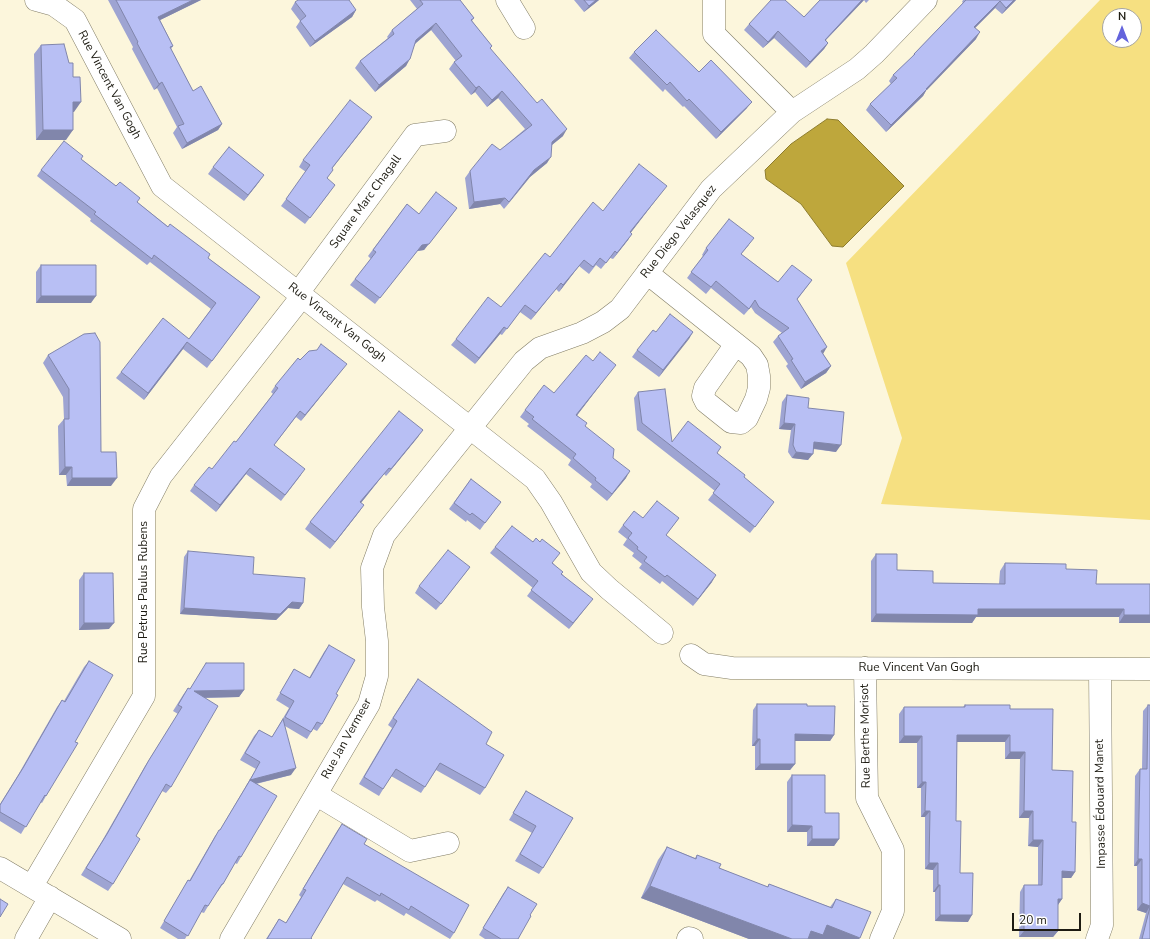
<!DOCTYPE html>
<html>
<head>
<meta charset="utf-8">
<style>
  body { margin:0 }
  #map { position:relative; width:1150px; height:939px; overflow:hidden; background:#fcf6dc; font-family:"Nunito Sans",sans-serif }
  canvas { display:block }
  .north { position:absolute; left:1102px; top:8px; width:40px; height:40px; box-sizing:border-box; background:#fff; border:1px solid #a5a4a0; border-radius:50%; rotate:0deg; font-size:11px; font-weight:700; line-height:16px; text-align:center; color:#1d1b12 }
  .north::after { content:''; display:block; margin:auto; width:14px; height:18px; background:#6363dc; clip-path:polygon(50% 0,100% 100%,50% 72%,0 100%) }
  .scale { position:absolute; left:1012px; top:913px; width:69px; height:18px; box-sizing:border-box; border:2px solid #1d1b12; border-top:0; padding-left:5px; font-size:12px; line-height:14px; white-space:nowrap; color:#1d1b12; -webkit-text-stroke:3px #fff; paint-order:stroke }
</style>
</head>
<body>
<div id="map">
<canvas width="1150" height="939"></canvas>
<div class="north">N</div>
<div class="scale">20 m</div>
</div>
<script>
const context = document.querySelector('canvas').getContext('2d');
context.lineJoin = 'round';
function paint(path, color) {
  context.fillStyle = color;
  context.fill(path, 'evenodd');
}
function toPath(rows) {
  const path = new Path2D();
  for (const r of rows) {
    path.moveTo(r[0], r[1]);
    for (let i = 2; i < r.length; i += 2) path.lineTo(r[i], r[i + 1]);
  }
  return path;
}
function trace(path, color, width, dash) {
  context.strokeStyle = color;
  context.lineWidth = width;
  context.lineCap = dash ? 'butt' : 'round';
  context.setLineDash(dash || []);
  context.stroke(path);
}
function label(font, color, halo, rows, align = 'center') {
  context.font = font + ' "Nunito Sans",sans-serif';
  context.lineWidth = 3;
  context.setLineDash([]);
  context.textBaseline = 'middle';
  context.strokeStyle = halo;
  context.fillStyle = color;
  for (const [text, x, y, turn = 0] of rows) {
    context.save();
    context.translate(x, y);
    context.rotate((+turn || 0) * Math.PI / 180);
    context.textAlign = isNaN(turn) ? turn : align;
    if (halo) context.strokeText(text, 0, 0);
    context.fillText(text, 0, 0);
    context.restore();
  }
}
const green = toPath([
  [1100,0,1150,0,1150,520,881,504,902,438,846,263],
  [1110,16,1134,16,1134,40,1110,40]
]);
const water = toPath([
  [827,119,838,120,904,186,843,247,832,246,801,204,766,179,765,170,791,144,827,119]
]);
const minor = toPath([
  [36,0,54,5,75,20,162,186,535,479,551,502,591,572,609,589,662,633],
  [507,0,524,28],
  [714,0,714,34,792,112],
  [647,273,751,356,757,365,759,376,759,388,756,399,747,418,741,423,731,422,706,402,703,396,705,388,736,344],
  [691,655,704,664,732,668,1150,669],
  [865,668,867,798,893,850,893,911,881,939],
  [317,795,410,851,448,843],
  [0,868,120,939],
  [32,886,144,696,144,509,161,476,296,304,304,285,415,135,445,131],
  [26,939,50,897],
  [231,939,369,704,377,676,377,641,373,607,372,568,384,535,524,361,540,348,582,333,603,322,620,309,711,189,792,112,857,69,874,54,926,0],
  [688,939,689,938,692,939],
  [1097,939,1102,925,1100,669]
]);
const wall = toPath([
  [108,0,201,0,160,20,173,46,171,49,193,91,222,124,218,130,182,149,173,133,177,127,157,88,154,90,132,49,133,47],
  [410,0,460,0,474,18,472,21,492,46,490,49,563,136,552,145,547,163,530,177,504,209,500,204,469,209,465,178,470,171,500,150,525,129,498,98,487,107,475,92,471,95,449,69,454,62,456,61,431,30,415,44,406,66,375,92,355,68,360,61,388,38,387,37,392,30,417,9],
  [574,0,599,0,584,12],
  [820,0,869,0,866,3,864,0,826,40,828,43,824,49,806,68,774,38,763,48,744,30,749,24,804,17],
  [963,0,1016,0,1002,14,995,8,975,28,976,39,927,89,923,96,886,132,866,110,870,104,891,84,889,81,893,75,912,57,914,54,963,3,962,2],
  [295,2,356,10,352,17,310,47,296,27,300,21,291,9],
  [41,45,74,112,73,112,66,140,36,140,34,54],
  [634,52,699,72,747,108,716,139,684,106,683,107,665,89,663,92,629,58],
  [367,124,332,168,327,179,330,192,305,224,281,206,306,172,299,167,303,160],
  [81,159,137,202,208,258,260,297,207,368,183,349,144,400,116,378,121,372,189,339,211,309,150,262,147,265,90,221,91,219,37,176,41,170],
  [213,167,259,182,244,201,208,174],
  [662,192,631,232,628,240,613,259,610,258,601,269,596,265,589,274,579,266,559,292,556,289,531,320,520,312,502,335,500,334,475,364,451,345,456,339,501,307,550,257,603,211],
  [407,204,419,214,457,208,424,250,417,251,375,304,350,285,371,259,368,256],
  [749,245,741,254,778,282,812,280,797,300,823,354,831,366,826,373,801,389,786,366,788,364,773,342,778,336,782,333,755,313,751,307,744,315,711,288,706,294,687,278,703,256,702,255,706,248],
  [41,265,91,303,36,303,36,272],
  [656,332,693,332,659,377,632,357,637,350],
  [95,333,101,452,111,486,67,486,66,475,59,475,58,426,64,419,63,397,43,363,48,355],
  [300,360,342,370,301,421,296,417,274,445,301,475,281,501,246,474,216,512,190,491,194,485,212,469,236,442,273,394,271,392,275,386],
  [593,361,611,371,577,415,585,427,613,458,626,478,607,501,590,487,592,484,568,465,571,460,527,426,529,424,520,417,525,410,554,393],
  [638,392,672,442,717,453,744,477,769,509,750,533,708,500,715,491,637,430,634,398],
  [787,395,808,408,836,452,813,449,808,460,792,458,788,452,791,430,779,429,782,402],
  [418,437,386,476,384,474,361,503,359,512,330,549,305,529,310,522],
  [471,479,496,508,480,530,467,520,466,522,449,509],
  [643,518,679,518,666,535,712,582,693,606,662,581,660,584,639,568,642,564,632,556,634,553,623,545,627,539,618,532,623,525],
  [495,547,553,563,588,605,569,629,527,596,533,588,490,553],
  [188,551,253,574,303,603,299,609,288,608,276,620,180,614,184,557],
  [876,554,897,570,933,583,999,584,1000,571,1005,563,1066,569,1096,584,1150,584,1150,623,1119,623,1119,617,976,617,972,623,871,622,871,561],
  [470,567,436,610,415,593,419,586],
  [84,573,109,629,79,630,79,580],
  [329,645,336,694,322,724,317,731,313,729,307,739,285,726,291,775,256,784,241,857,237,864,235,863,223,884,218,891,217,891,204,913,201,912,185,939,178,939,160,928,184,887,188,880,189,881,215,836,220,830,256,769,240,760,254,736,259,730,272,737,289,708,276,700,290,676,294,669,309,678,324,652],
  [89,661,75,742,46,796,42,803,40,802,21,834,0,821,0,804,18,775,57,707,62,700,64,701,84,667],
  [206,663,244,690,239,697,204,698,171,787,166,793,162,791,136,836,113,884,108,891,81,875,102,841,145,766,178,714,173,711,183,695,188,688,190,689],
  [413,686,486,744,485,788,480,795,436,770,421,793,391,776,379,796,359,784,392,728,388,725],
  [757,704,807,706,834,735,830,741,795,741,795,764,790,770,755,770,755,746,752,746,753,710],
  [965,705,1010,709,1052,770,1072,822,1075,872,1071,878,1062,878,1062,899,1058,905,1058,931,1053,937,1019,937,1020,892,1024,885,1038,885,1038,847,1028,846,1029,818,1019,818,1020,759,1005,759,1005,742,957,742,956,821,960,873,968,922,935,921,935,892,933,892,933,870,925,869,925,817,921,817,921,788,917,788,917,743,899,743,899,714,904,707,963,707],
  [1148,705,1150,705,1150,939,1139,939,1146,913,1137,910,1137,866,1134,866,1135,776,1140,769,1142,769,1143,711],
  [792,775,825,813,839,839,834,846,807,846,807,832,787,832,787,782],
  [526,791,573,818,543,868,539,874,515,861,532,833,509,820],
  [342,824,364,844,454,933,450,939,406,913,404,916,377,900,375,902,343,884,311,938,312,939,266,939,279,919,286,923,301,897,299,895,337,831],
  [667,847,695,858,697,855,719,868,767,887,769,884,830,907,836,899,859,939,749,939,641,898,658,860],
  [508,887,530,915,518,939,485,939,479,935,503,894]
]);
const shadedWall = toPath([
  [193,0,201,0,154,23,158,17],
  [596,0,599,0,584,12,589,6],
  [862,0,864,0,820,46,825,40],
  [1014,0,1016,0,1002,14,1006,8],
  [1000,1,995,8,970,33,974,27],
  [356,10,352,17,310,47,315,41],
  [436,23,431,30,411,47,416,40],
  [778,31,774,38,763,48,768,42],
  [980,32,976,39,927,90,927,89,923,96,886,132,891,125],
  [828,43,824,49,806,68,810,62],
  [410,59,406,66,375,92,379,85],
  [162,82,157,88,154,90,159,84],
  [479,86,475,92,471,95,476,88],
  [502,91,498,98,487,107,492,100],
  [73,102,81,102,74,112,66,112],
  [752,102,747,108,716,139,721,132],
  [372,117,367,124,327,175,332,168],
  [222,124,218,130,182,149,187,143],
  [567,129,563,136,548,148,552,142],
  [43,130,73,130,66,140,36,140],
  [551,157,547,163,530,177,504,209,534,170],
  [264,175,259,182,244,201,248,195],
  [667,186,662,192,626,239,630,232],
  [505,198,500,204,469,209,474,202],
  [457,208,424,250,417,251,375,304,422,245],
  [632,234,628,240,613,259,617,253],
  [584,260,579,266,559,292,563,285],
  [561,283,556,289,531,320,536,313],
  [41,296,96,296,91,303,36,303],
  [504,327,500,334,475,364,479,358],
  [693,332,689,339,659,377,663,370],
  [187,342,183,349,144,400,148,393],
  [827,347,823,354,821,351],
  [347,364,342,370,301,421,305,415],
  [616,365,611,371,572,422,576,415],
  [831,366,826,373,801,389,805,382],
  [784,423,795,424,791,430,779,429],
  [423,430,418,437,386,476,391,469],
  [814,442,841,445,836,452,810,448],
  [796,452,813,454,808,460,792,458],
  [65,467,72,467,66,475,59,475],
  [250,468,246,474,216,512,220,505],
  [389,468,384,474,356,509,360,502],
  [630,471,626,478,607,501,612,494],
  [72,478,117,478,111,486,67,486],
  [364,505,359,512,330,549,335,542],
  [470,567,465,573,436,610,441,604],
  [716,575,712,582,693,606,698,599],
  [593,599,588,605,569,629,573,623],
  [292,602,303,603,299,609,288,608,276,620,180,614,184,608],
  [978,609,1124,609,1119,617,976,617,972,623,871,622,876,614],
  [1124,615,1150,615,1150,623,1119,623],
  [84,623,114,623,109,629,79,630],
  [244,690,239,697,189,698,194,691],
  [795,734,834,735,830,741,790,741],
  [957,735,1010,735,1005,742,953,742],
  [904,736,922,736,917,743,899,743],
  [757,739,760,739,755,746,752,746],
  [1010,752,1025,752,1020,759,1005,759],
  [760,764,795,764,790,770,755,770],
  [296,768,291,775,246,786,250,780],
  [922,782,926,782,921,788,917,788],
  [925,811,930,811,925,817,921,817],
  [1024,811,1033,811,1029,818,1019,818],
  [792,825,812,826,807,832,787,832],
  [812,839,839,839,834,846,807,846],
  [1033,840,1043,840,1038,847,1028,846],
  [1138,859,1142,859,1137,866,1134,866],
  [929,863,938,863,933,870,925,869],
  [1062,871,1075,872,1071,878,1057,878],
  [938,885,940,885,935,892,933,892],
  [650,886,792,939,749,939,641,898],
  [1058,899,1062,899,1057,906],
  [1142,903,1150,906,1146,913,1137,910],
  [940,915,972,915,968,922,935,921],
  [827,925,860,938,859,939,806,939,811,931],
  [1024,931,1058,931,1053,937,1019,937]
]);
const building = toPath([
  [116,0,193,0,158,17,173,46,170,47,193,91,201,86,222,124,187,143,178,126,184,124,162,82,159,84,137,43,138,42,116,0],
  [298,0,349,0,356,10,315,41,300,21,306,16,295,2,298,0],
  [420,0,460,0,474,18,471,20,492,46,490,48,537,103,542,99,567,129,552,142,551,157,534,170,509,202,505,198,474,202,470,171,492,144,500,150,532,125,502,91,492,100,479,86,476,88,454,62,462,56,436,23,416,40,410,59,379,85,360,61,394,34,392,30,423,4,420,0],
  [584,0,596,0,589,6,584,0],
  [771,0,785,0,804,17,820,0,862,0,825,40,828,43,810,62,778,31,768,42,749,24,771,0],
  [966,0,1014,0,1006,8,1000,1,974,27,980,32,926,89,927,89,891,125,870,104,897,78,893,75,915,54,914,54,966,0],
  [656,30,699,72,711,60,752,102,721,132,689,99,687,101,670,82,667,85,634,52,656,30],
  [64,44,69,63,73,63,73,77,80,77,81,102,73,102,73,130,43,130,41,45,64,44],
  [350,100,372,117,332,168,333,170,327,178,335,185,310,218,286,199,310,165,303,160,350,100],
  [64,141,83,156,81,159,116,186,120,182,140,198,137,202,168,227,170,224,210,254,208,258,260,297,212,361,187,342,148,393,121,372,163,318,189,339,216,303,154,255,152,259,94,214,96,212,41,170,64,141],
  [229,147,264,175,248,195,213,167,229,147],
  [639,164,667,186,630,232,632,234,617,253,615,251,606,263,600,258,593,267,584,260,563,285,561,283,536,313,525,305,507,329,504,327,479,358,456,339,488,297,501,307,545,253,550,257,593,202,603,211,639,164],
  [436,192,457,208,429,244,422,245,380,298,355,279,376,252,373,250,407,204,419,214,436,192],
  [729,219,754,238,741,254,778,282,792,265,812,280,797,299,827,347,821,351,831,366,805,382,791,360,793,359,778,336,789,328,759,307,755,300,749,309,716,281,711,287,691,272,708,250,706,248,729,219],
  [41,265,96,265,96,296,41,296,41,265],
  [670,314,693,332,663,370,637,350,653,330,656,332,670,314],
  [95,333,100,342,101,452,116,452,117,478,72,478,72,467,65,467,64,419,69,419,69,389,48,355,84,334,95,333],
  [321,344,347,364,305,415,300,411,274,445,305,469,285,495,250,468,220,505,194,485,209,467,212,469,234,441,236,442,278,388,275,386,298,358,300,360,309,351,317,350,321,344],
  [600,352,616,365,576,415,587,423,585,426,614,449,613,458,630,471,612,494,595,480,596,478,573,458,576,454,532,419,534,417,525,410,544,385,554,393,586,355,593,361,600,352],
  [665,389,672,442,688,421,721,447,717,453,745,475,744,477,774,502,755,527,713,493,720,484,642,423,638,392,665,389],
  [787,395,809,398,808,408,844,412,841,445,814,442,813,454,796,452,793,445,795,424,784,423,787,395],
  [399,411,423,430,391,469,389,468,360,502,364,505,335,542,310,522,399,411],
  [471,479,501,502,485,523,472,513,470,515,454,503,471,479],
  [657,501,679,518,666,535,716,575,698,599,667,575,665,577,644,561,647,557,637,549,638,547,628,538,632,533,623,525,634,511,643,518,657,501],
  [512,526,533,542,536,538,540,542,542,539,560,553,552,563,563,572,561,574,593,599,573,623,531,590,538,581,495,547,512,526],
  [448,550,470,567,441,604,419,586,448,550],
  [188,551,254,557,253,574,305,578,303,603,292,602,280,614,184,608,188,551],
  [876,554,897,554,897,570,933,571,933,583,1005,584,1005,563,1066,564,1066,569,1097,570,1096,584,1150,584,1150,615,1124,615,1124,609,978,609,978,615,876,614,876,554],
  [84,573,113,573,114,623,84,623,84,573],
  [329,645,355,660,336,694,338,695,322,724,317,722,311,732,285,717,294,701,280,693,294,669,310,678,329,645],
  [89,661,113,675,75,742,78,743,46,796,45,795,26,827,0,812,0,805,23,768,62,700,65,702,89,661],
  [206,663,244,663,244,690,194,691,218,706,171,787,166,784,136,836,140,839,113,884,86,868,107,834,149,760,182,707,178,705,188,688,190,689,206,663],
  [418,679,492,732,486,744,504,755,485,788,440,763,425,787,396,769,383,789,364,777,397,721,393,718,418,679],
  [757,704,807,704,807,706,835,706,834,735,795,734,795,764,760,764,760,739,757,739,757,704],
  [965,705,1010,705,1010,709,1053,709,1052,770,1073,771,1072,822,1076,822,1075,872,1062,871,1062,899,1058,899,1058,931,1024,931,1024,885,1042,885,1043,840,1033,840,1033,811,1024,811,1025,752,1010,752,1010,735,957,735,956,821,961,821,960,873,973,873,972,915,940,915,940,885,938,885,938,863,929,863,930,811,925,811,926,782,922,782,922,736,904,736,904,707,965,707,965,705],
  [1148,705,1150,705,1150,906,1142,903,1142,859,1138,859,1140,769,1147,769,1148,705],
  [283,719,296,768,250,780,260,762,245,753,259,730,272,737,283,719],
  [792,775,825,775,825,813,839,813,839,839,812,839,812,826,792,825,792,775],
  [250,780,277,796,241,857,239,856,223,884,222,884,208,906,205,905,188,936,164,921,188,880,190,881,219,830,220,830,250,780],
  [526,791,573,818,543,868,520,854,536,826,513,813,526,791],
  [342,824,367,839,364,844,469,905,454,933,411,906,409,910,381,893,380,896,347,877,311,938,312,939,267,939,279,919,286,923,306,890,303,889,342,824],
  [667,847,696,859,697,855,721,864,719,868,768,887,769,884,832,908,836,899,871,912,860,938,827,925,823,935,811,931,808,939,792,939,650,886,667,847],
  [508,887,537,904,530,915,531,916,518,939,501,939,483,928,508,887],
  [0,899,8,904,0,917,0,899],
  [1150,907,1150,939,1142,939,1150,907]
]);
const streetNames = [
  ["Rue Vincent Van Gogh",109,85,62],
  ["Square Marc Chagall",366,202,-54],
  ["Rue Diego Velasquez",679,232,-52],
  ["Rue Vincent Van Gogh",337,323,38],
  ["Rue Petrus Paulus Rubens",144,592,-90],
  ["Rue Vincent Van Gogh",919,668],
  ["Rue Berthe Morisot",866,736,-91],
  ["Rue Jan Vermeer",347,739,-61],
  ["Impasse Édouard Manet",1101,804,-91]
];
paint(green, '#f6e081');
paint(water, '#bea73c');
trace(water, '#8e7d2f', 1);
trace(minor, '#827d66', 23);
trace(minor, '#fff', 22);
paint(wall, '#9ea4d2');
paint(shadedWall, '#8186ab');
paint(building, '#b8bff4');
trace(building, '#8186ab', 1);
label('12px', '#1d1b12', '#fff', streetNames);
</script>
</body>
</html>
